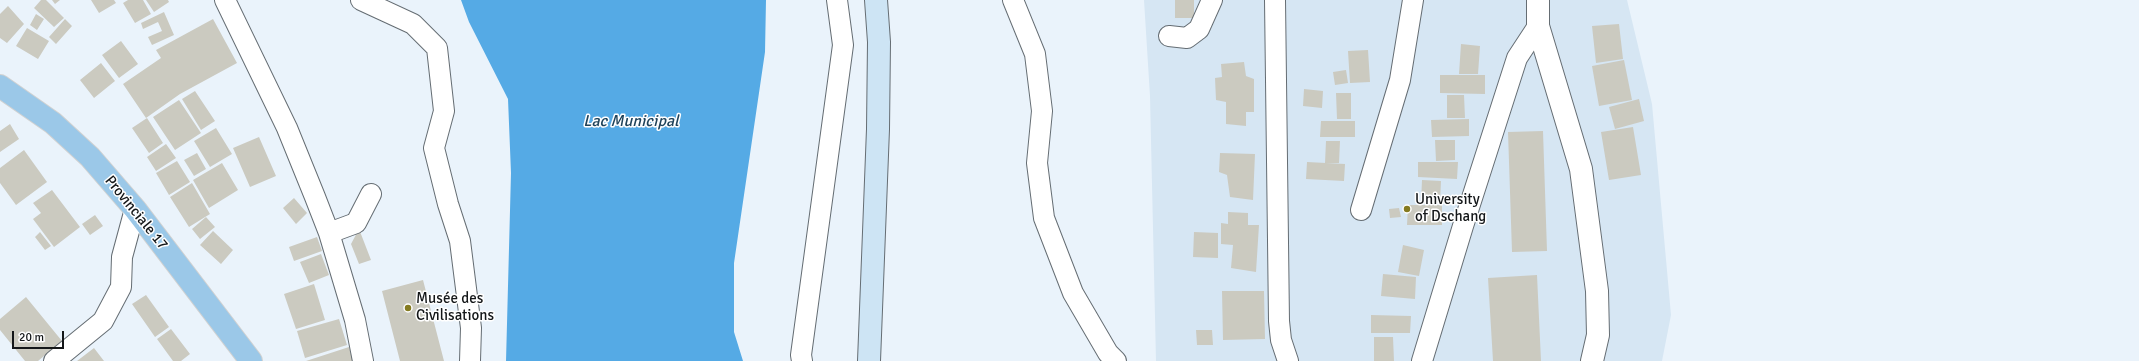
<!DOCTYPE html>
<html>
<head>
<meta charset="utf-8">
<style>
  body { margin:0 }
  #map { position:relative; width:2139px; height:361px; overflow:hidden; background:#eaf3fb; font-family:Signika,sans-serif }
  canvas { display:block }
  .scale { position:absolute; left:12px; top:331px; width:52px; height:18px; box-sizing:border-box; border:2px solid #141719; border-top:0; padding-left:5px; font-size:12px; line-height:14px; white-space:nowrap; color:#141719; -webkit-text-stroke:3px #fff; paint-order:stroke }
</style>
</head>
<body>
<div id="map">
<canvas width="2139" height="361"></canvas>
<div class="scale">20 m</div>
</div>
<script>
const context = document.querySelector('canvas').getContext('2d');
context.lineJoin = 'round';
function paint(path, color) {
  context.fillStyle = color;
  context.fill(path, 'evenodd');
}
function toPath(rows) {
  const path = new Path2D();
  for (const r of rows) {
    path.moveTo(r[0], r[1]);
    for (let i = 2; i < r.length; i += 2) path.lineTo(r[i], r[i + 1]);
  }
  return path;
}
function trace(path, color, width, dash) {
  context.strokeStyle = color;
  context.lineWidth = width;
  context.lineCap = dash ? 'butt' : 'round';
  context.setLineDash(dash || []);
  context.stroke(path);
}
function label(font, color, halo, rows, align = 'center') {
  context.font = font + ' Signika,sans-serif';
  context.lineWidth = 3;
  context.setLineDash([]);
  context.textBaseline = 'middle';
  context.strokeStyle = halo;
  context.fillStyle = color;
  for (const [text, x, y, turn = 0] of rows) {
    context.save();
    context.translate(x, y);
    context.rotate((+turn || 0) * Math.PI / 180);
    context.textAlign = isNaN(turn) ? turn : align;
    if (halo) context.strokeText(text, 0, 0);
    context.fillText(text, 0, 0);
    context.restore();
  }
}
const built = toPath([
  [1144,0,1627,0,1652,104,1671,315,1662,361,1156,361,1150,96]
]);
const water = toPath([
  [461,0,766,0,765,52,734,263,734,332,743,361,506,361,511,173,508,99,469,22]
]);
const building = toPath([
  [41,0,46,0,64,18,54,27,34,8],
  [52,0,60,0,55,4],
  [91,0,114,0,116,3,99,13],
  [128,0,143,0,151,14,135,23,123,3],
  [146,0,168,0,169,2,154,12],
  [1175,0,1194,0,1194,18,1175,18],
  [8,6,24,24,7,43,0,38,0,14],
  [164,12,174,35,152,45,148,37,162,31,158,22,143,29,141,23],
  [36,14,44,19,37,30,30,25],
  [65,19,72,26,56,44,49,37],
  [213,19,237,63,180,94,146,118,123,84,161,58,156,50],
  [1619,24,1623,59,1596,63,1592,26],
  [27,28,49,41,38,59,16,46],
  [121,41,138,64,119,78,102,55],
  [1461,44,1480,46,1478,74,1459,74],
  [1368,50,1370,82,1350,83,1348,51],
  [1624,60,1632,100,1599,106,1592,66],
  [1244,62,1246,76,1254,79,1254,112,1246,112,1246,126,1226,124,1226,102,1216,100,1215,78,1222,77,1221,64],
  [101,63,115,81,94,98,80,80],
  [1346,70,1348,83,1335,85,1333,72],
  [1440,75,1485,75,1485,94,1440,93],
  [1304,89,1323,91,1322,108,1303,106],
  [195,91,215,121,201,130,182,99],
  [1336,93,1351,93,1351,119,1337,119],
  [1447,95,1464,95,1465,118,1447,118],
  [1639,99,1644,121,1615,129,1609,107],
  [179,100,201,133,175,150,153,117],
  [147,118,163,143,149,153,132,128],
  [1469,119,1469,136,1432,137,1431,120],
  [1321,121,1355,121,1355,137,1320,137],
  [10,124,19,139,0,152,0,131],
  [1633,127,1641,175,1609,180,1601,132],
  [216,128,232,154,210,167,194,141],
  [1543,131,1547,251,1512,252,1508,132],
  [259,137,276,176,250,187,233,148],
  [1435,140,1455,140,1455,160,1436,161],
  [1326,141,1340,141,1339,163,1325,163],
  [166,144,176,158,156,171,147,157],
  [24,150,47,182,16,205,0,183,0,168],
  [197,153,206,169,194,176,184,160],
  [1220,153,1255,154,1253,200,1230,197,1227,175,1219,172],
  [177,161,190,182,169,195,156,173],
  [1307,162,1345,164,1344,181,1306,179],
  [1418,162,1458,162,1457,179,1418,177],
  [222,163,238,190,209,208,193,180],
  [1422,180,1441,181,1440,203,1421,202],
  [192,183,210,214,189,227,170,197],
  [52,190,80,227,54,247,33,219,41,213,33,203],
  [294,198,307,213,296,224,283,208],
  [1408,205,1442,205,1442,225,1407,225],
  [1399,208,1401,217,1390,218,1389,209],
  [1228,212,1248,213,1248,225,1259,225,1256,272,1231,268,1233,245,1221,244,1221,223,1228,224],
  [95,215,103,226,90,235,82,224],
  [206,217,215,227,200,239,192,229],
  [359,229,371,260,359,264,351,244],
  [213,231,233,250,221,264,200,245],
  [40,232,51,246,45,250,35,237],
  [1194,232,1218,233,1218,258,1193,257],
  [317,237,322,251,294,261,289,247],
  [1403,245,1424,250,1419,276,1398,272],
  [321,254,329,275,309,283,300,262],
  [1383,274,1416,277,1415,299,1381,296],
  [1537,275,1541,361,1493,361,1488,278],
  [423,280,444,361,400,361,382,291],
  [314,284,325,320,296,329,284,294],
  [1222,291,1264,291,1265,339,1223,340],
  [146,295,169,327,155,337,132,304],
  [26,297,62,341,38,361,25,361,0,330,0,319],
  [1371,315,1411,316,1410,333,1371,333],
  [339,319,347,345,305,358,297,331],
  [171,329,190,354,181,361,173,361,157,339],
  [1196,330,1212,330,1213,345,1197,345],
  [1374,337,1393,337,1394,361,1374,361],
  [349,347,353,361,306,361],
  [94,348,104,361,77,361]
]);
const minor = toPath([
  [225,0,287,128,315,197,329,233,355,320,363,361],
  [361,0,413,24,437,48,444,111,434,148,448,204,460,241,471,328,470,361],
  [1013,0,1035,54,1042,111,1037,163,1044,218,1073,293,1108,353,1116,361],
  [1275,0,1279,321,1281,340,1288,361],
  [1169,36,1187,38,1199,29,1212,0],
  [1361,210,1400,80,1413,0],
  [329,233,356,223,371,194],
  [54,361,103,321,121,287,122,257,135,209],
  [802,361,801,355,843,45,837,0],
  [1422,361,1463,226,1517,58,1538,26]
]);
const tertiary = toPath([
  [1538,0,1538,26,1581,169,1597,291,1598,335,1592,361]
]);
const secondary = toPath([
  [869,361,878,129,879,42,876,0]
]);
const primary = toPath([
  [0,86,53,123,90,157,135,209,251,361]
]);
const markers = [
  [1407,209,4,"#857b21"],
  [408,308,4,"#857b21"]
];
const poiNames = [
  ["University",1415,200],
  ["of Dschang",1415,217],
  ["Musée des",416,299],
  ["Civilisations",416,316]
];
const streetNames = [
  ["Provinciale 17",136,213,51]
];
const waterNames = [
  ["Lac Municipal",631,122]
];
paint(built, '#d6e6f3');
paint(water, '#55aae5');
paint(building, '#cbcac0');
trace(minor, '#656d73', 22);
trace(tertiary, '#656d73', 24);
trace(secondary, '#656d73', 24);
trace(primary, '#d0d1d1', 24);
trace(minor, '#fff', 20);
trace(tertiary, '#fff', 22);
trace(secondary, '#cde4f4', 22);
trace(primary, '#9bc8e8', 22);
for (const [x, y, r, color] of markers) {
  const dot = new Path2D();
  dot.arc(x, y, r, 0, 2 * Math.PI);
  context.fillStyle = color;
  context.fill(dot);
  trace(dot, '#fff', 1.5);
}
label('15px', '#141719', '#fff', poiNames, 'left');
label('15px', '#141719', '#fff', streetNames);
label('italic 16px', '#1f435b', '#fff', waterNames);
</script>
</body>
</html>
